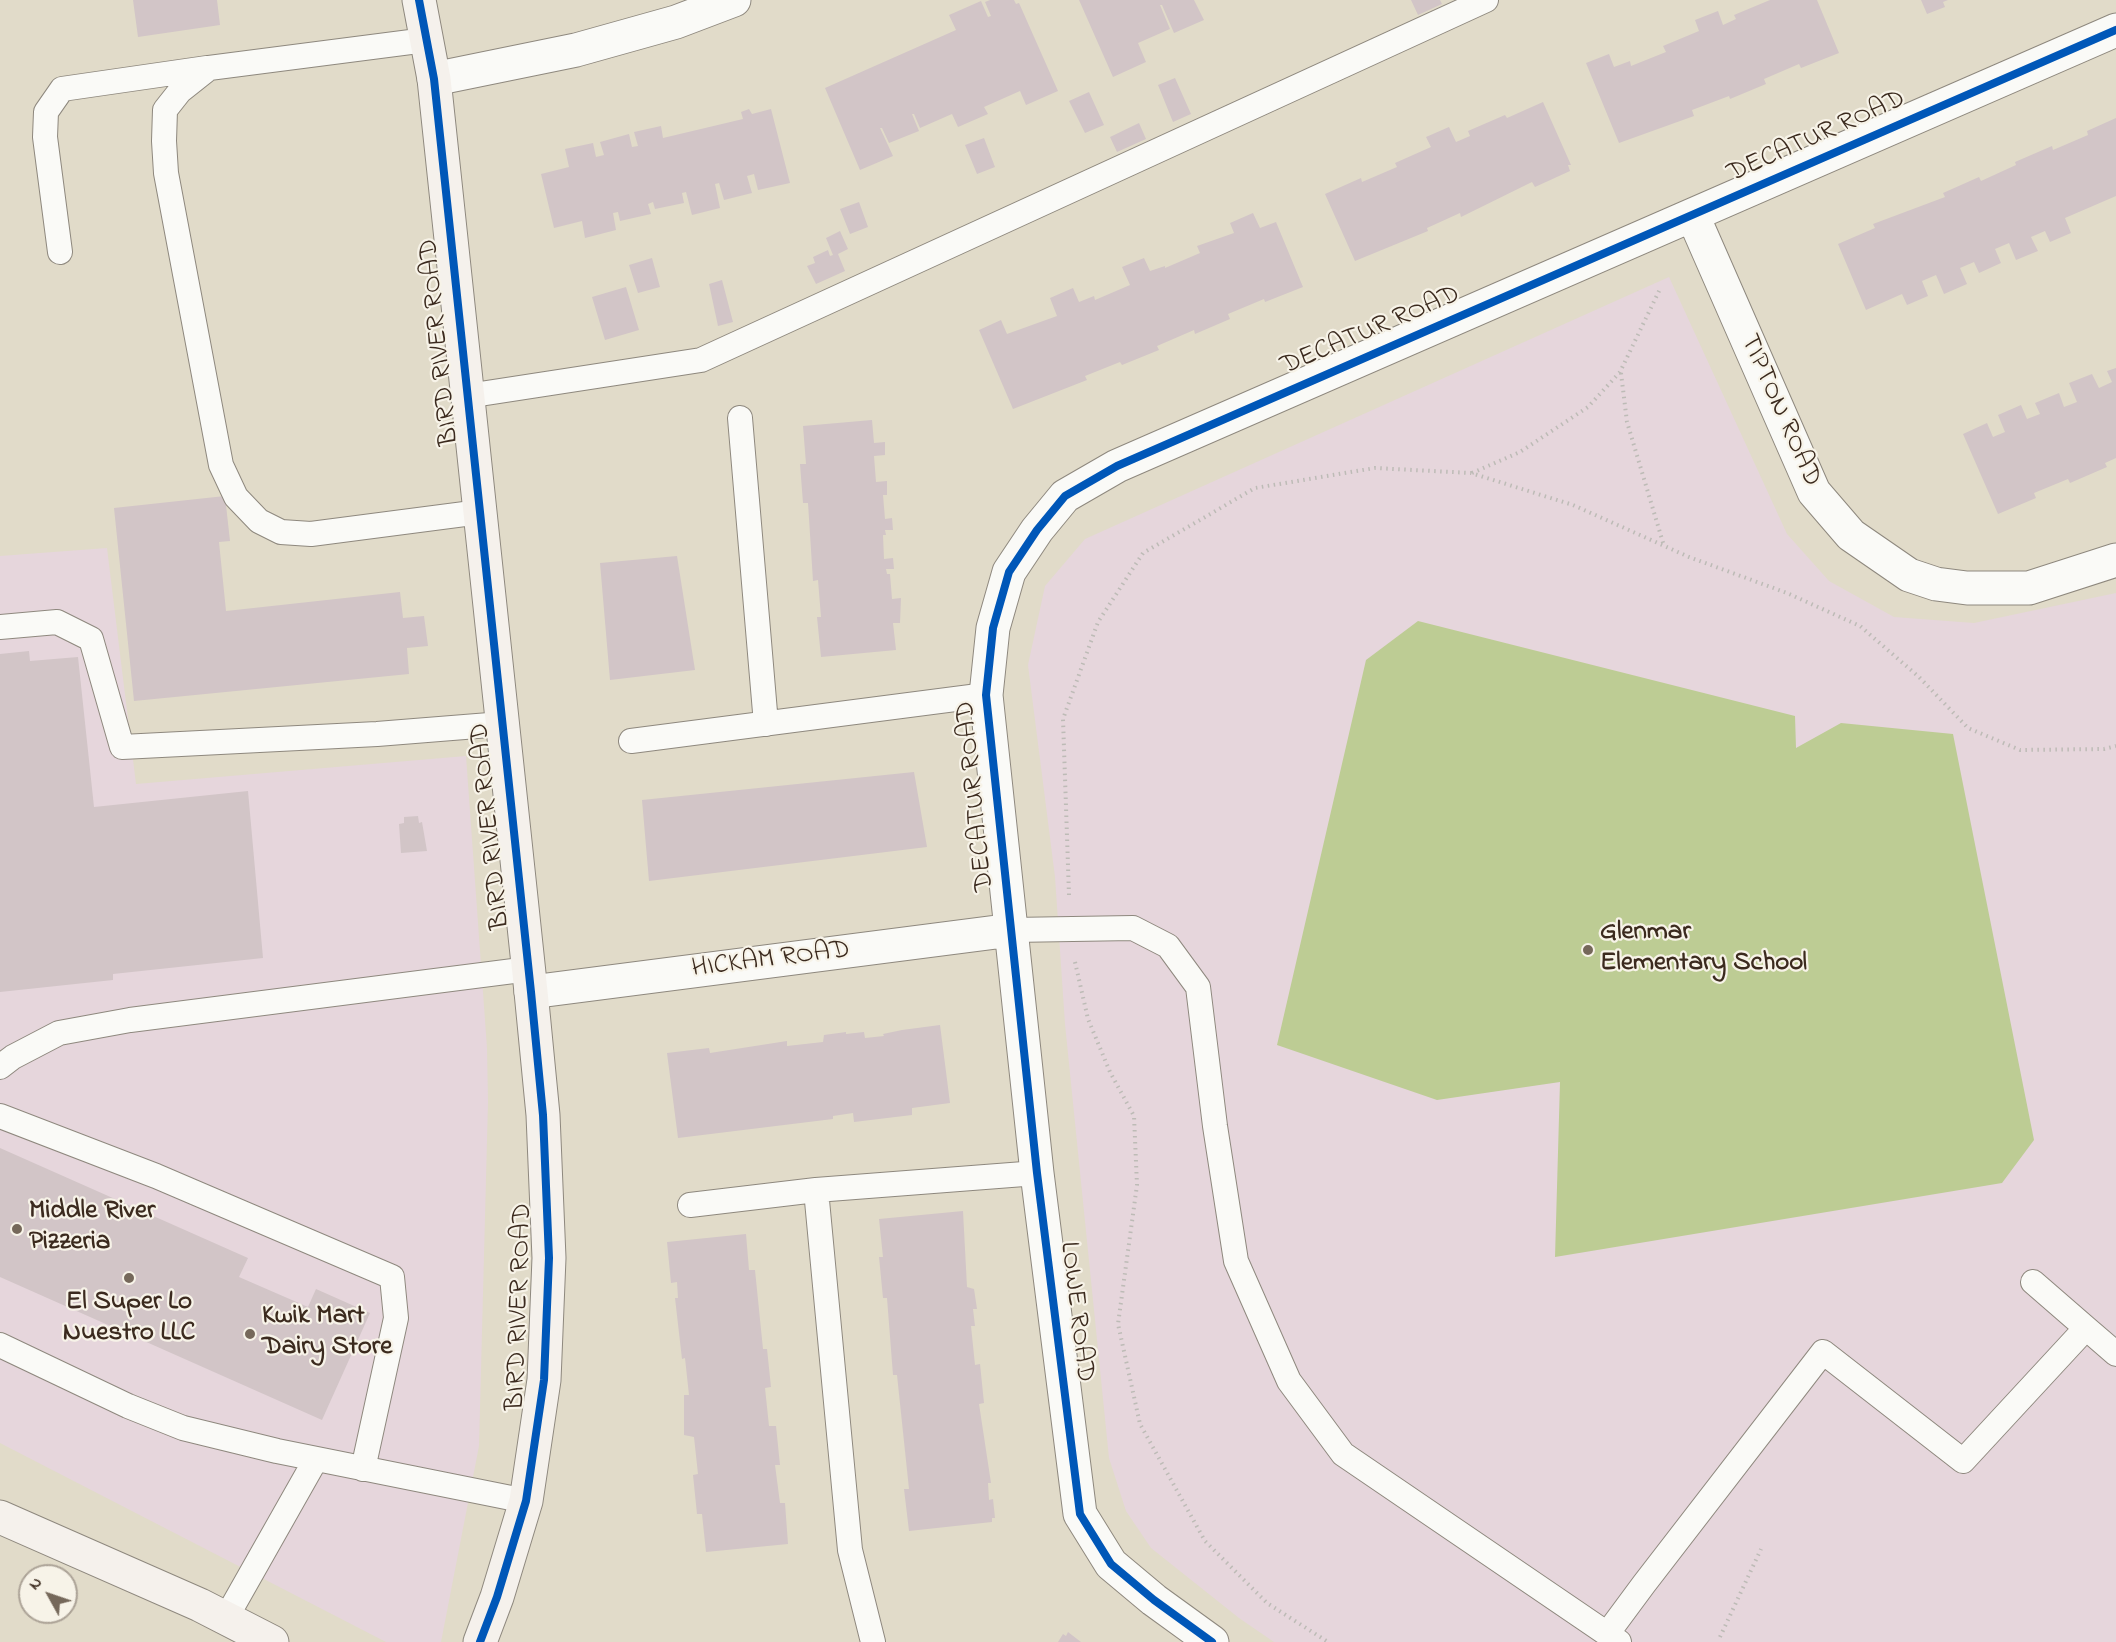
<!DOCTYPE html>
<html>
<head>
<meta charset="utf-8">
<style>
  body { margin:0 }
  #map { position:relative; width:2116px; height:1642px; overflow:hidden; background:#e1dbc9; font-family:"Indie Flower",sans-serif }
  canvas { display:block }
  .north { position:absolute; left:18px; top:1564px; width:60px; height:60px; box-sizing:border-box; background:#f7f3e8; border:2px solid #aca397; border-radius:50%; rotate:310deg; font-size:16px; font-weight:700; line-height:24px; text-align:center; color:#3b2a1e }
  .north::after { content:''; display:block; margin:auto; width:21px; height:27px; background:#75685a; clip-path:polygon(50% 0,100% 100%,50% 72%,0 100%) }
</style>
</head>
<body>
<div id="map">
<canvas width="2116" height="1642"></canvas>
<div class="north">N</div>
</div>
<script>
const context = document.querySelector('canvas').getContext('2d');
context.lineJoin = 'round';
function paint(path, color) {
  context.fillStyle = color;
  context.fill(path, 'evenodd');
}
function toPath(rows) {
  const path = new Path2D();
  for (const r of rows) {
    path.moveTo(r[0], r[1]);
    for (let i = 2; i < r.length; i += 2) path.lineTo(r[i], r[i + 1]);
  }
  return path;
}
function trace(path, color, width, dash) {
  context.strokeStyle = color;
  context.lineWidth = width;
  context.lineCap = dash ? 'butt' : 'round';
  context.setLineDash(dash || []);
  context.stroke(path);
}
function label(font, color, halo, rows, align = 'center') {
  context.font = font + ' "Indie Flower",sans-serif';
  context.lineWidth = 4.5;
  context.setLineDash([]);
  context.textBaseline = 'middle';
  context.strokeStyle = halo;
  context.fillStyle = color;
  for (const [text, x, y, turn = 0] of rows) {
    context.save();
    context.translate(x, y);
    context.rotate((+turn || 0) * Math.PI / 180);
    context.textAlign = isNaN(turn) ? turn : align;
    if (halo) context.strokeText(text, 0, 0);
    context.fillText(text, 0, 0);
    context.restore();
  }
}
const built = toPath([
  [1669,277,1787,534,1829,581,1894,617,1974,623,2116,593,2116,1642,1274,1642,1239,1618,1151,1548,1126,1511,1109,1458,1065,1024,1055,877,1028,665,1045,586,1085,539],
  [107,548,136,784,466,756,487,1048,488,1102,479,1446,441,1642,386,1642,0,1443,0,556]
]);
const green = toPath([
  [1418,621,1795,716,1796,748,1841,723,1953,734,2034,1140,2002,1183,1555,1257,1560,1082,1437,1100,1277,1045,1366,660]
]);
const building = toPath([
  [133,0,217,0,220,25,138,37],
  [990,0,1014,0,1016,4,1019,3,1058,91,1026,105,1020,91,984,107,988,114,958,127,952,114,920,128,914,114,912,114,919,131,889,143,882,128,880,128,893,156,860,170,825,88,956,30,949,15,981,1,988,17,991,16,985,2],
  [1079,0,1194,0,1204,20,1174,33,1162,5,1160,5,1170,29,1138,43,1146,62,1113,77],
  [1411,0,1440,0,1442,4,1418,15],
  [1770,0,1817,0,1839,53,1801,68,1799,64,1764,79,1766,84,1730,99,1729,96,1692,110,1694,116,1619,143,1586,63,1609,54,1614,67,1630,61,1631,66,1666,52,1663,46,1699,31,1695,20,1718,11,1723,25,1736,19,1734,15],
  [1921,0,1948,0,1943,2,1945,7,1927,14],
  [1175,78,1191,114,1173,122,1158,85],
  [1089,92,1104,125,1085,133,1069,101],
  [1543,102,1571,165,1568,165,1570,171,1535,187,1532,182,1461,217,1460,213,1427,228,1428,231,1355,261,1325,194,1361,178,1362,182,1397,167,1395,163,1431,147,1426,137,1449,127,1456,142,1470,136,1468,131,1505,115,1507,118],
  [749,109,752,114,771,109,790,183,758,190,754,174,747,176,752,193,724,200,719,183,715,184,720,208,692,215,686,192,682,193,684,203,655,209,653,202,648,204,651,214,620,221,618,212,613,213,616,230,585,238,582,221,554,228,541,174,569,167,565,149,593,143,596,157,604,155,600,142,629,134,632,147,638,146,634,132,661,126,663,138,743,119,741,112],
  [2116,118,2116,196,2065,218,2071,233,2050,242,2045,231,2031,237,2038,251,2016,260,2009,243,1995,249,2001,263,1979,273,1974,262,1960,268,1967,284,1944,294,1936,275,1922,281,1928,296,1907,305,1902,294,1866,310,1838,244,1875,228,1873,224,1945,197,1943,193,1979,177,1981,181,2016,165,2015,162,2052,146,2053,150,2088,135,2087,131],
  [1139,123,1146,139,1117,152,1110,137],
  [984,138,995,167,977,174,965,145],
  [859,202,868,227,850,234,840,209],
  [1253,213,1260,228,1276,222,1303,287,1265,302,1264,299,1228,314,1230,319,1195,334,1194,330,1157,346,1159,350,1122,365,1120,362,1085,376,1087,380,1013,409,979,330,1001,320,1007,334,1057,316,1050,298,1073,288,1079,302,1094,296,1095,300,1130,285,1122,267,1144,258,1150,271,1165,266,1165,268,1200,253,1197,246,1234,233,1230,223],
  [840,231,848,249,838,254,845,271,816,284,807,266,815,263,813,257,828,250,830,256,833,255,826,238],
  [652,258,660,287,638,293,629,265],
  [722,280,733,322,718,326,709,284],
  [626,287,639,330,605,340,592,297],
  [2116,368,2116,458,2105,463,2107,467,2070,483,2068,479,2034,493,2036,498,1998,514,1963,434,1987,423,1993,437,2005,432,1998,415,2021,405,2027,419,2040,414,2035,403,2059,393,2064,407,2077,402,2069,383,2092,374,2099,388,2112,382,2107,371],
  [872,420,874,443,885,442,885,455,874,456,876,482,887,481,887,495,883,495,885,519,892,518,893,530,885,530,886,535,883,535,884,559,893,558,894,569,886,569,887,574,890,574,892,599,901,598,900,623,893,623,896,650,821,657,817,617,821,617,818,580,813,581,808,503,803,503,800,464,806,464,803,426],
  [225,496,230,541,219,542,226,611,400,592,403,618,424,616,428,646,407,648,409,674,134,701,114,508],
  [677,556,695,670,610,680,600,563],
  [29,651,30,661,78,657,94,807,248,791,263,958,113,974,113,980,0,992,0,654],
  [914,772,927,847,649,881,642,800],
  [418,816,419,823,422,822,427,851,401,853,399,824,404,823,404,817],
  [940,1025,950,1103,912,1108,912,1115,854,1122,853,1113,833,1116,833,1119,678,1138,667,1053,709,1048,710,1053,787,1041,787,1046,823,1042,824,1035,846,1032,846,1034,864,1032,865,1038,884,1036,883,1034,902,1030],
  [0,1148,248,1258,239,1277,308,1307,316,1289,370,1313,322,1420,0,1277],
  [963,1211,967,1287,974,1289,977,1309,973,1309,975,1326,971,1326,975,1365,980,1364,984,1403,979,1404,991,1483,988,1483,989,1500,993,1499,995,1518,992,1518,992,1522,909,1531,904,1489,909,1489,897,1375,893,1375,887,1298,883,1298,879,1257,883,1257,879,1219],
  [746,1234,749,1270,755,1270,763,1349,767,1349,771,1387,765,1388,769,1426,776,1426,780,1465,775,1465,780,1503,785,1503,788,1544,706,1552,702,1514,697,1514,693,1475,698,1474,694,1437,684,1435,684,1395,689,1395,685,1358,682,1359,675,1298,678,1298,677,1282,671,1283,667,1242],
  [1068,1632,1081,1642,1058,1642,1063,1634,1066,1636]
]);
const path = toPath([
  [1621,373,1627,422,1664,546],
  [1472,473,1520,452,1588,407,1620,372,1660,289],
  [1069,895,1063,719,1098,622,1143,553,1255,488,1375,468,1471,473,1573,505,1689,557,1787,593,1860,626,1919,677,1968,728,2020,750,2104,749,2116,746],
  [1075,962,1088,1019,1110,1072,1134,1116,1137,1185,1118,1324,1140,1424,1205,1541,1267,1603,1328,1642],
  [1720,1637,1761,1549]
]);
const lane = toPath([
  [426,40,209,68,180,91,165,110,164,141,166,173,221,465,236,497,259,521,281,532,311,534,480,512],
  [60,252,45,137,46,112,62,89,207,68],
  [467,396,701,360,1486,0],
  [740,418,766,724],
  [0,627,57,622,91,639,122,747,377,734,502,724],
  [631,741,986,695],
  [1012,930,1133,928,1168,946,1198,987,1215,1126,1236,1261,1289,1381,1343,1454,1619,1642],
  [0,1067,13,1057,59,1033,130,1020,529,969],
  [0,1116,156,1176,392,1277,396,1318,363,1469],
  [816,1190,850,1550,873,1642],
  [690,1205,816,1190,1037,1173],
  [2033,1282,2086,1328],
  [0,1345,128,1406,183,1428,277,1451,526,1501],
  [226,1618,316,1459],
  [1607,1634,1644,1584,1823,1352,1963,1461,2086,1328,2116,1354]
]);
const street = toPath([
  [434,79,576,50,676,22,734,0],
  [1693,216,1814,492,1851,535,1909,575,1936,584,1967,588,2029,588,2116,560],
  [531,992,1012,930],
  [1212,1642,1154,1600,1111,1564,1080,1514,1037,1173,986,695,993,628,1009,572,1037,530,1065,496,1117,466,2116,30]
]);
const secondary = toPath([
  [419,0,434,79,531,992,543,1115,549,1258,544,1380,526,1501,497,1597,480,1642],
  [0,1517,200,1605,272,1642]
]);
const cycleway = toPath([
  [419,0,434,79,531,992,543,1115,549,1258,544,1380,526,1501,497,1597,480,1642],
  [1212,1642,1154,1600,1111,1564,1080,1514,1037,1173,986,695,993,628,1009,572,1037,530,1065,496,1117,466,2116,30]
]);
const markers = [
  [1588,950,6,"#75685a"],
  [17,1229,6,"#75685a"],
  [129,1278,6,"#75685a"],
  [250,1334,6,"#75685a"]
];
const streetNames = [
  ["DECATUR ROAD",1817,138,-24],
  ["DECATUR ROAD",1371,332,-23],
  ["BIRD RIVER ROAD",441,342,-96],
  ["TIPTON ROAD",1779,411,66],
  ["DECATUR ROAD",977,796,-96],
  ["BIRD RIVER ROAD",492,826,-96],
  ["HICKAM ROAD",771,961,-7],
  ["BIRD RIVER ROAD",521,1307,-88],
  ["LOWE ROAD",1075,1312,83]
];
const poiNames = [
  ["Glenmar",1600,934],
  ["Elementary School",1600,965],
  ["Middle River",29,1213],
  ["Pizzeria",29,1244],
  ["El Super Lo",129,1304,"center"],
  ["Nuestro LLC",129,1335,"center"],
  ["Kwik Mart",262,1318],
  ["Dairy Store",262,1349]
];
paint(built, '#e6d6dc');
paint(green, '#bdcc94');
paint(building, '#d2c5c7');
trace(lane, '#8e887e', 26);
trace(street, '#8e887e', 35);
trace(secondary, '#8e887e', 35);
trace(path, '#bdbbb6', 4, [1.5, 4.5]);
trace(lane, '#fafaf7', 24);
trace(street, '#fafaf7', 33);
trace(secondary, '#f5f1ec', 33);
trace(cycleway, '#0057b8', 8);
for (const [x, y, r, color] of markers) {
  const dot = new Path2D();
  dot.arc(x, y, r, 0, 2 * Math.PI);
  context.fillStyle = color;
  context.fill(dot);
  trace(dot, '#f7f3e8', 2);
}
label('27px', '#3b2a1e', '#f7f3e8', streetNames);
label('bold 27px', '#3b2a1e', '#f7f3e8', poiNames, 'left');
</script>
</body>
</html>
